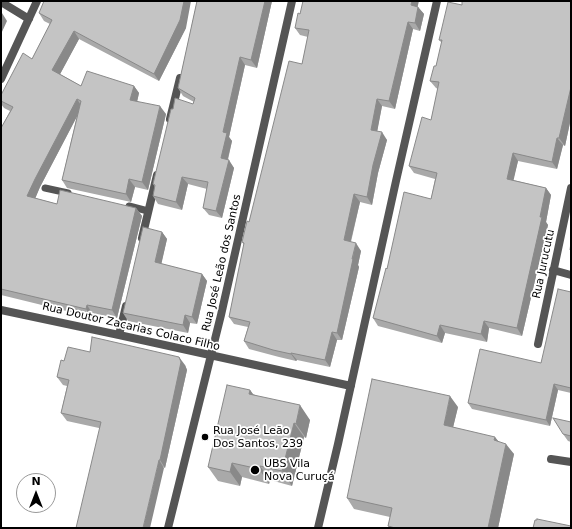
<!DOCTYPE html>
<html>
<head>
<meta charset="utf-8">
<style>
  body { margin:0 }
  #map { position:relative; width:572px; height:529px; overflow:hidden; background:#fff; font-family:"DejaVu Sans",sans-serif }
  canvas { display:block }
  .frame { position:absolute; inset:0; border:2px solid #000; pointer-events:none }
  .north { position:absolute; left:16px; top:473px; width:40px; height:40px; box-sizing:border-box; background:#fff; border:1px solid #999; border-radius:50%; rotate:0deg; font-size:11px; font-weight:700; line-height:16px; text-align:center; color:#000 }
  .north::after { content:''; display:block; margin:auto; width:14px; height:18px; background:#000; clip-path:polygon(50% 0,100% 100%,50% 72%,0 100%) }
</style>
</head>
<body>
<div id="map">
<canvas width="572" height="529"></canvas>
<div class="frame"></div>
<div class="north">N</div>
</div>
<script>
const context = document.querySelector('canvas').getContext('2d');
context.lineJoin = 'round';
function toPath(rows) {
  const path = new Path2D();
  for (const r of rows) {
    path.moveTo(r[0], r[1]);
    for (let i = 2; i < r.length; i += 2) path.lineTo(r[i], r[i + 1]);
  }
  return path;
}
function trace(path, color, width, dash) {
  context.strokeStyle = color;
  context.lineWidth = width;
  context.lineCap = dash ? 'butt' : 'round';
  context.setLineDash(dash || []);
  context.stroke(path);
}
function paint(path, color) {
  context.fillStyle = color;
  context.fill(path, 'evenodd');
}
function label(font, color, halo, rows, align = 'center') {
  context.font = font + ' "DejaVu Sans",sans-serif';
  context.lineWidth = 3.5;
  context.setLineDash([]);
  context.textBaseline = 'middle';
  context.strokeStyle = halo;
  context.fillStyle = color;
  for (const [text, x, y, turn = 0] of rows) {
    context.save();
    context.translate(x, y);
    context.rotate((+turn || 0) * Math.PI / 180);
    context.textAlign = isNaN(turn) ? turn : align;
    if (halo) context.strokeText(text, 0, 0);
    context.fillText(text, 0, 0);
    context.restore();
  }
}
const service = toPath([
  [45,188,68,193],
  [129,206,148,211]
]);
const minor = toPath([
  [1,2,29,19],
  [1,79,37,1],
  [170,119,180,78],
  [142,238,157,175],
  [553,270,571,275],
  [1,310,119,335,351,386],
  [119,335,126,306],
  [538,344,571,188],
  [551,459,571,462],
  [168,528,221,315,292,1],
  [318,528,338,444,396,181,437,1]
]);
const wall = toPath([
  [197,1,272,1,257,68,245,65,229,137,232,141,228,160,234,168,222,218,209,215,203,208,207,189,188,184,182,210,158,204,153,196,155,187,153,184,173,109,193,104,194,102,183,96,178,88],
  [571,1,571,118,565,146,563,145,557,169,518,161,513,180,546,188,551,195,546,222,548,225,522,336,489,328,487,342,445,333,442,343,378,326,373,318,387,269,431,199,435,179,414,173,409,166,431,120,438,89,436,88,430,81,436,66,442,43,439,40,462,5],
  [418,7,424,14,420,31,413,29,395,109,382,106,377,131,387,140,378,173,372,205,360,202,351,242,361,251,358,265,359,267,342,340,337,340,330,367,297,360,296,361,279,357,249,349,244,341,248,327,234,324,229,317,244,245,242,242,302,64,308,37,300,35,295,28,300,14],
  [39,13,186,28,159,81,79,39,60,74,81,86,134,86,139,93,137,101,166,114,148,190,135,187,131,202,67,188,62,180,77,116,40,187,35,198,57,204,136,208,142,216,117,318,92,313,91,317,1,295,1,128,10,111,4,108,1,104,1,95,32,59,50,24,44,21],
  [162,232,167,239,161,264,202,274,207,281,197,324,190,323,188,333,128,321,123,313],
  [571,292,571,393,558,390,550,426,472,409,468,403,541,363],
  [90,352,185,365,187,370,165,468,99,428,67,421,61,413,67,386,63,385,57,377,64,361],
  [250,390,253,394,310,420,306,438,304,437,292,486,270,480,269,484,242,477,240,486,218,481,208,467],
  [458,407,453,427,498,441,514,454,498,528,389,528,388,526,390,517,354,509,347,498],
  [571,422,571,442,568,441,563,434]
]);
const shadedWall = toPath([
  [184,1,191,1,186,28,159,81,154,74],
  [265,1,272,1,257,68,251,60],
  [412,1,419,1,416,13,411,5],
  [418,7,424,14,420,31,415,23],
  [2,13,7,21,1,34,1,14],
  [408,22,413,29,395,109,389,101],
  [74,31,79,39,58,78,52,70],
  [240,57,245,65,229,137,232,141,226,166,221,158,223,132],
  [134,86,139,93,136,107,130,100],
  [571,87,571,118,565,146,559,138],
  [77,99,82,107,40,187,33,204,27,196,35,179],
  [377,99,382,106,376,138,371,130],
  [160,106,166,114,148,190,142,182],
  [382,132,387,140,378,173,372,205,367,197,373,165],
  [557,138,563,145,557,169,552,162],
  [513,153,518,161,512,187,507,179],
  [229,160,234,168,222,218,216,211],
  [182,177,188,184,182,210,176,202],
  [129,179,135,187,131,202,126,194],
  [546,188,551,195,546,222,548,225,522,336,517,328],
  [354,194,360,202,349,248,344,240],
  [136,208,142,216,117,318,112,310],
  [162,232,167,239,160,270,155,262],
  [356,243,361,251,358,265,359,267,342,340,337,333],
  [202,274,207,281,197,324,192,317],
  [87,305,92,313,91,317,86,309],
  [185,315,190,323,188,333,183,325],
  [484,321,489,328,487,342,481,334],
  [440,325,445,333,442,343,437,336],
  [332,332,337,340,330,367,325,360],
  [291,353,297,360,296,361,291,354],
  [179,357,185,365,187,370,165,468,160,460],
  [554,384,558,390,550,426,546,420],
  [250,390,260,404,249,394],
  [450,396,458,407,451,436,444,425],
  [300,405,310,420,306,438,296,424],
  [294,423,304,437,292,486,282,471],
  [495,437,503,447,494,440],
  [506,444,514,454,498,528,488,528],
  [159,460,164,468,150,528,143,528],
  [232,463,242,477,240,486,230,472],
  [260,466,270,480,269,484,259,469]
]);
const building = toPath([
  [44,1,184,1,180,20,154,74,74,31,52,70,81,86,87,71,134,86,130,100,160,106,142,182,129,179,126,194,62,180,81,101,77,99,35,179,27,196,57,204,60,190,136,208,112,310,87,305,86,309,1,289,1,128,13,107,1,101,1,95,23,53,32,59,52,20,39,13,44,1],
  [197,1,265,1,251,60,240,57,223,132,227,133,221,158,229,160,216,211,203,208,208,182,182,177,176,202,153,196,155,185,153,184,171,109,173,109,175,98,193,104,195,98,178,88,197,1],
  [303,1,412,1,411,5,418,7,415,23,408,22,389,101,377,99,371,130,382,132,373,165,367,197,354,194,344,240,356,243,352,259,353,259,337,333,332,332,325,360,291,353,291,354,273,350,244,341,250,322,229,317,244,243,242,242,247,221,249,222,289,61,302,64,309,30,295,28,298,13,300,14,303,1],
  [462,1,571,1,571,87,559,138,557,138,552,162,513,153,507,179,546,188,540,217,542,217,517,328,484,321,481,334,440,325,437,336,373,318,386,268,387,269,404,192,431,199,437,173,409,166,422,117,431,120,439,82,430,81,434,66,436,66,442,40,439,40,448,2,462,5,462,1],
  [143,227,162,232,155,262,202,274,192,317,185,315,183,325,123,313,143,227],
  [571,242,571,251,570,250,571,242],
  [558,289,571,292,571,388,554,384,546,420,468,403,480,349,541,363,558,289],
  [92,337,179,357,181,362,160,460,159,460,143,528,76,528,101,422,61,413,69,380,57,377,61,360,64,361,68,347,90,352,92,337],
  [372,379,450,396,444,425,495,437,494,440,506,444,488,528,395,528,388,526,392,508,347,498,372,379],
  [227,385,250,390,249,394,300,405,296,424,294,423,282,471,260,466,259,469,232,463,230,472,208,467,227,385],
  [553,418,571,422,571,436,563,434,553,418],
  [537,519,571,526,571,528,533,528,535,520,537,520,537,519]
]);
const markers = [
  [205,437,4,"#000"],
  [255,470,5,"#000"]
];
const streetNames = [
  ["Rua José Leão dos Santos",222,263,-77],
  ["Rua Jurucutu",544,264,-78],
  ["Rua Doutor Zacarias Colaco Filho",131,327,13]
];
const poiNames = [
  ["Rua José Leão",213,431],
  ["Dos Santos, 239",213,444],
  ["UBS Vila",264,464],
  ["Nova Curuçá",264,477]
];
trace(service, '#555', 7);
trace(minor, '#555', 8);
paint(wall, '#a9a9a9');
paint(shadedWall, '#898989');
paint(building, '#c4c4c4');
trace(building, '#898989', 1);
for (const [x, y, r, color] of markers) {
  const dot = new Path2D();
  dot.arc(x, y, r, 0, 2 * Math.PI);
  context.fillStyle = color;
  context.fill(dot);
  trace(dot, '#fff', 1.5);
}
label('11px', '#000', '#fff', streetNames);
label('11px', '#000', '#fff', poiNames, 'left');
</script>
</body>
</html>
